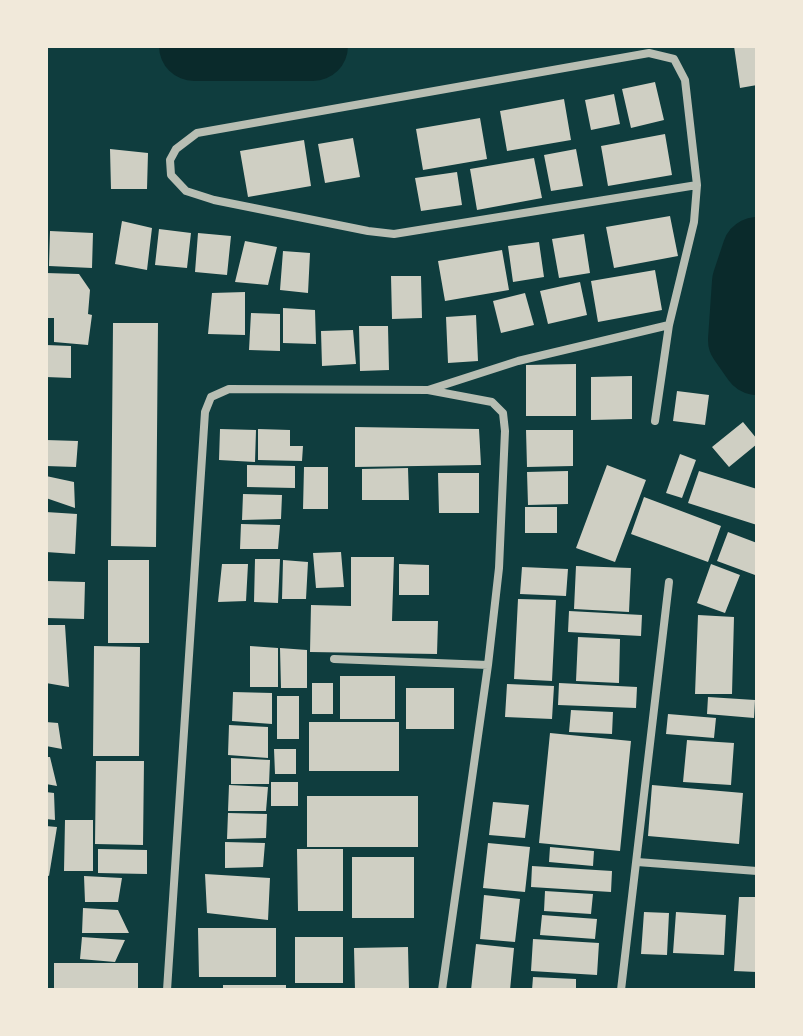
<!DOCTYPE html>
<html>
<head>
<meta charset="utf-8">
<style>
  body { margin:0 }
  #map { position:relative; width:803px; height:1036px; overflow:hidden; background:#0f3d3e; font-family:"DM Sans",sans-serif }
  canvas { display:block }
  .frame { position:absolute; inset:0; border:48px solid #f1e9da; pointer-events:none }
</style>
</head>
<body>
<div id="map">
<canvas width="803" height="1036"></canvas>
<div class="frame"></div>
</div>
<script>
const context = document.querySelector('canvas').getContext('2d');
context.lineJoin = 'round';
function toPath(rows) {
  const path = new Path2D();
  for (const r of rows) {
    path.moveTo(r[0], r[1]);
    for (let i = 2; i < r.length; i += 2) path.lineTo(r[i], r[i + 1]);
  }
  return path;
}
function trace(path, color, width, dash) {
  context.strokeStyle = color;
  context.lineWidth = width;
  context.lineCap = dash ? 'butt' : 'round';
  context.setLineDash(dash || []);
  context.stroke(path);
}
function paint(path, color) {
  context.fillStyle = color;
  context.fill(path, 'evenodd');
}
const river = toPath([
  [194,46,313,46],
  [757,252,747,282,743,340,757,360]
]);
const building = toPath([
  [734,46,757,46,757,85,740,88],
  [655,82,664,120,631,128,622,89],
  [614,94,620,124,591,130,585,100],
  [564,99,571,140,507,151,500,111],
  [480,118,487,159,423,170,416,129],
  [665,134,672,175,608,186,601,146],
  [353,138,360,177,325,183,318,144],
  [304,140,311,186,248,197,240,151],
  [110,149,148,153,147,189,111,189],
  [576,149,583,186,551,191,544,155],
  [534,158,542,198,477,210,470,169],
  [457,172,462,205,421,211,415,178],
  [670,216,678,256,614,268,606,227],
  [122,221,152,228,147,270,115,264],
  [159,229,191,233,187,268,155,265],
  [50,231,93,233,92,268,49,266],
  [198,233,231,236,227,275,195,272],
  [584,234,590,273,559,278,552,239],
  [245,241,277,247,268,285,235,282],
  [539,242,544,277,513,282,508,246],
  [502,250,509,290,445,301,438,261],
  [283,251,310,253,308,293,280,290],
  [655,270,662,310,598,322,591,281],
  [46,273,79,274,90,290,88,314,92,315,88,345,54,342,54,318,46,318],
  [391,276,421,276,422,318,392,319],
  [580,282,587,315,548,324,540,291],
  [245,292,245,335,208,334,212,293],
  [525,293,534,325,501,333,493,301],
  [283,308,315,310,316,344,283,343],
  [251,313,280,314,280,351,249,350],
  [476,315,478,361,448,363,446,317],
  [113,323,158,323,156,547,111,546],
  [359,326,388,326,389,370,360,371],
  [353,330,356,364,322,366,321,331],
  [46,345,71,346,71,378,46,377],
  [576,364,576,416,526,416,526,365],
  [632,376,632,419,591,420,591,377],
  [677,391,709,395,705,425,673,421],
  [743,422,757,439,757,444,729,467,712,447],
  [355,427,479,429,481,465,355,467],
  [220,429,256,430,255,462,219,460],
  [258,429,290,430,290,446,303,446,302,461,258,460],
  [526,430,573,430,573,466,527,467],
  [46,440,78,441,76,467,46,466],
  [680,454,696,460,682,498,666,493],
  [247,465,295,466,295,488,247,487],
  [607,465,646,480,615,562,576,548],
  [304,467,328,467,328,509,303,509],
  [408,468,409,500,362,500,362,469],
  [568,471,568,504,528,505,527,472],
  [699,471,757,489,757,525,688,503],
  [438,473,479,473,479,513,439,513],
  [46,476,74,482,75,508,46,498],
  [243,494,282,495,281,519,242,520],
  [644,497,721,526,708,562,631,534],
  [525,507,557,507,557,533,525,533],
  [46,512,77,514,75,554,46,552],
  [241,524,280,525,278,549,240,549],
  [728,532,757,543,755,575,717,561],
  [341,552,344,587,316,588,313,553],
  [351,557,394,557,392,621,438,621,437,654,310,652,311,605,351,606],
  [255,559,280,559,278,603,254,602],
  [108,560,149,560,149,643,108,643],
  [283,560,308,562,306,599,282,599],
  [222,564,248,564,246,601,218,602],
  [399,564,429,565,429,595,399,595],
  [711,564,740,575,725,613,697,603],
  [576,566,631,568,629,612,574,609],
  [522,567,568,569,566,596,520,594],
  [46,581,85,582,84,619,46,618],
  [518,599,556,600,552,681,514,679],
  [569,611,642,615,641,636,568,632],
  [698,615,734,617,732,694,695,694],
  [46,625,65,625,69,687,46,683],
  [578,637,620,639,619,683,576,681],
  [94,646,140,647,139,756,93,756],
  [250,646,278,648,278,687,250,687],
  [280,648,307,650,307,688,281,688],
  [340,676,395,676,395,719,340,719],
  [312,683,333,683,333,714,312,714],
  [559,683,637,687,636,708,558,705],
  [507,684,554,686,552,719,505,717],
  [406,688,454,688,454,729,406,729],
  [233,692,272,693,272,724,232,721],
  [277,696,299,696,299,739,277,739],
  [708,697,755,700,754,718,707,714],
  [571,710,613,712,612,734,569,732],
  [668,714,716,718,714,738,666,734],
  [46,722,58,723,62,749,46,746],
  [309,722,399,722,399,771,309,771],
  [229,725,268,727,268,758,228,755],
  [550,733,631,741,620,851,539,843],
  [687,740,734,743,731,785,683,782],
  [274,749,296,749,296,774,275,774],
  [46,757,50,757,57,786,46,784],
  [231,758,270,760,269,784,231,784],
  [96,761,144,761,143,845,95,844],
  [271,782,298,782,298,806,271,806],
  [229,785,268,787,266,811,228,811],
  [652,785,743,793,739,844,648,836],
  [46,792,54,793,55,820,46,819],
  [307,796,418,796,418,847,307,847],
  [493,802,529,805,525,838,489,835],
  [228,813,267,814,266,838,227,839],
  [65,820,93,820,93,871,64,871],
  [46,826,57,827,49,876,46,875],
  [225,842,265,843,263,867,225,868],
  [488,843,530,847,525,892,483,888],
  [550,847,594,851,593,866,549,862],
  [98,849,147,850,147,874,98,873],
  [297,849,343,849,343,911,298,911],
  [352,857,414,857,414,918,352,918],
  [532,866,612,871,611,892,531,887],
  [205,874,270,878,268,920,207,913],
  [84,876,122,878,118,902,85,902],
  [545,891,593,894,591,914,544,911],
  [484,895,520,899,515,942,480,939],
  [739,897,757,897,757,972,734,971],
  [83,908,118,910,129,933,82,933],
  [644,912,669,913,667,955,641,954],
  [676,912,726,915,724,955,673,953],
  [542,915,597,919,595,939,540,935],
  [198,928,276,928,276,977,199,977],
  [82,937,125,940,115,962,80,959],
  [295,937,343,937,343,983,295,983],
  [533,939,599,943,597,975,531,971],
  [476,944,514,948,510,990,471,990],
  [408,947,409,990,355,990,354,948],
  [54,963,138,963,138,990,54,990],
  [533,977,576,979,576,990,532,990],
  [223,985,286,985,286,990,223,990]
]);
const minor = toPath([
  [428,390,518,361,669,325],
  [655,421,669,325,694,222,697,185,685,80,674,59,649,53,197,133,176,149,170,160,171,175,186,191,214,200,368,231,394,234,697,185],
  [334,659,488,665],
  [637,862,757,871],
  [167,990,205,412,211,397,229,389,428,390,492,402,503,413,505,431,499,568,488,665,442,990],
  [621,990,669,582]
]);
trace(river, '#0a2a2b', 70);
paint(building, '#cfcfc3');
trace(minor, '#b8beb3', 8);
</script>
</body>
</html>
